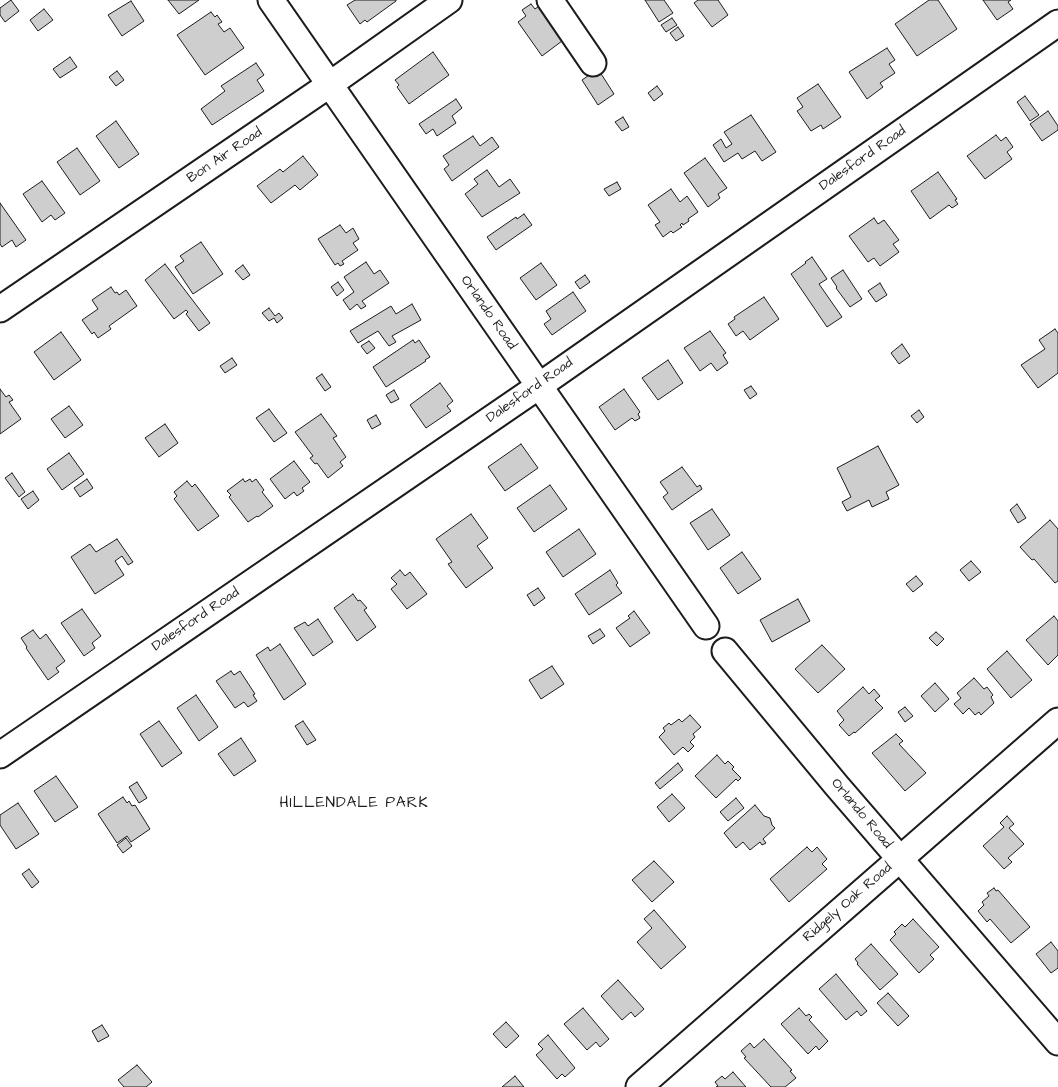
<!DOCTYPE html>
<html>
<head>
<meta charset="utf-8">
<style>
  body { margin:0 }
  canvas { display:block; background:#fff }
</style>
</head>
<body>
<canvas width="1058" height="1087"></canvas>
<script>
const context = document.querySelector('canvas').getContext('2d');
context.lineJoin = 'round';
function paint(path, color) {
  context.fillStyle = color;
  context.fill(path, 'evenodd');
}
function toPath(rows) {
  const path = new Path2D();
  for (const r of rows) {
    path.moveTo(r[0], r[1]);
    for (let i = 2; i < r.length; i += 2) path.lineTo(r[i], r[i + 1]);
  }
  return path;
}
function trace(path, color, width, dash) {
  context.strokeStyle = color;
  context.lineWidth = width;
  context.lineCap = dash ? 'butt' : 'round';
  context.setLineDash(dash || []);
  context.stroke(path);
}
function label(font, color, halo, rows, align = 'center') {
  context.font = font + ' "Architects Daughter",sans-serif';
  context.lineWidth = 4;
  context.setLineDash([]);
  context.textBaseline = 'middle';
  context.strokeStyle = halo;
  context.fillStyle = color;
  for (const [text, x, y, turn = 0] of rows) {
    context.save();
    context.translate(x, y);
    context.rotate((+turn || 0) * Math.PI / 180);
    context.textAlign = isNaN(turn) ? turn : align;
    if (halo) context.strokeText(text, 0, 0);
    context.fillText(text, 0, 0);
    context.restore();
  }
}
const building = toPath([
  [11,0,19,11,5,22,0,15,0,8,11,0],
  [168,0,199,0,179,14,168,0],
  [355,0,396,0,396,1,367,22,365,20,360,24,347,5,355,0],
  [645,0,664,0,673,13,659,22,645,0],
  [698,0,718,0,728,15,712,27,694,3,698,0],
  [929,0,938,0,957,29,917,56,895,24,929,0],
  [983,0,1011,0,1008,2,1013,9,997,20,983,0],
  [131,1,144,21,122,36,108,15,131,1],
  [531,4,535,9,542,4,566,38,542,56,518,22,526,16,522,10,531,4],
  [44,9,53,20,38,31,30,20,44,9],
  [211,12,215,17,217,15,222,22,218,24,224,32,230,28,244,48,205,75,177,35,211,12],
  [672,18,677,25,666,32,661,25,672,18],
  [678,27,684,36,676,41,670,33,678,27],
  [887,48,895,60,889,64,895,73,880,83,883,87,867,99,849,72,887,48],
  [433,52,449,75,409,104,397,87,399,85,395,80,433,52],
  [70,57,77,67,60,78,53,69,70,57],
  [256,63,264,75,257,80,264,91,212,125,201,109,225,91,221,86,256,63],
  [598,69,614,94,598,105,582,80,598,69],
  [117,71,124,80,116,86,109,77,117,71],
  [818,84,841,117,823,129,821,125,811,131,797,111,803,107,797,98,818,84],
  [657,86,663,94,654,101,648,93,657,86],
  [1025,96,1039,115,1030,121,1017,102,1025,96],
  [456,99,462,108,452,116,456,123,437,136,433,129,426,134,419,124,456,99],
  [1048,111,1058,126,1058,130,1042,141,1030,124,1048,111],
  [751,115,776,152,762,161,755,151,742,159,738,153,724,162,713,145,721,139,726,148,732,144,724,132,751,115],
  [623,117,629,127,622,131,615,122,623,117],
  [116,121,139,154,119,168,96,136,116,121],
  [996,135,1001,141,1006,137,1013,147,1007,152,1012,159,985,179,967,156,996,135],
  [473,136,480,146,492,137,499,147,452,181,444,169,449,165,443,156,473,136],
  [77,148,100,181,80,195,57,162,77,148],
  [303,156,318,175,300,190,295,185,271,203,257,186,280,169,283,172,303,156],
  [705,158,727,188,718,194,720,198,708,207,684,173,705,158],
  [487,170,499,187,510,179,520,193,482,217,465,194,478,184,474,179,487,170],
  [938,172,957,199,955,200,958,204,952,208,949,205,930,219,911,191,938,172],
  [42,181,65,213,55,220,51,215,42,222,23,194,42,181],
  [617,182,621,189,609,196,604,189,617,182],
  [671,189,680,202,687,196,698,212,688,219,689,221,683,225,682,223,680,225,682,227,673,233,671,231,663,237,655,225,660,222,648,205,671,189],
  [0,203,26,240,16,247,12,240,2,247,0,244,0,203],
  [524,214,532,225,496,250,487,237,516,217,517,219,524,214],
  [874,218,878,224,884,220,899,240,893,244,899,252,880,266,874,258,868,262,849,236,874,218],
  [340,225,346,233,353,228,359,239,353,243,358,250,342,261,344,264,340,266,338,263,335,265,318,239,340,225],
  [201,242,223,274,193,294,175,267,184,261,180,256,201,242],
  [812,257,827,279,819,284,842,317,827,327,791,274,806,263,805,262,812,257],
  [366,262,374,274,380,270,389,283,362,301,366,306,361,309,357,304,350,310,343,300,354,292,344,277,366,262],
  [541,263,557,285,536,300,520,278,541,263],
  [165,264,210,323,199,331,186,314,188,312,186,310,174,319,145,280,165,264],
  [243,265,250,275,243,280,235,271,243,265],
  [843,270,862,299,850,307,836,288,837,287,831,278,843,270],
  [585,275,590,282,580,289,575,282,585,275],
  [338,282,344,290,337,296,331,287,338,282],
  [880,283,887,295,876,302,868,291,880,283],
  [111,287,115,293,117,292,119,295,126,290,137,306,109,326,111,329,98,338,94,332,92,334,82,320,98,309,92,300,111,287],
  [573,292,586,311,552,335,544,324,551,319,546,311,573,292],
  [764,297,779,319,750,340,743,331,736,336,728,324,735,319,734,317,764,297],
  [412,304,421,320,392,336,396,342,389,346,378,331,358,343,350,331,391,306,396,314,412,304],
  [269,308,275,316,279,313,283,318,277,323,274,318,269,321,262,313,269,308],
  [1055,329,1058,333,1058,373,1038,388,1021,365,1045,349,1039,340,1055,329],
  [710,331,726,353,723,355,728,363,717,371,711,363,700,371,684,348,710,331],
  [61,332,81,360,54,380,34,352,61,332],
  [413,340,415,343,419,340,430,357,425,360,426,361,386,387,373,367,413,340],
  [369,341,375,348,367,354,361,346,369,341],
  [902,344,910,356,899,364,891,353,902,344],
  [232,358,237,365,225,373,220,366,232,358],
  [668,360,683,383,658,400,642,378,668,360],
  [322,374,331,387,325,391,316,378,322,374],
  [440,383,453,401,447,406,451,411,426,428,410,405,440,383],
  [751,386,757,394,750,399,744,390,751,386],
  [0,389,6,397,9,395,13,400,9,402,21,419,0,434,0,389],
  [624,389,640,412,638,414,640,418,635,421,632,418,615,430,599,407,624,389],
  [394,390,399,399,391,403,386,395,394,390],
  [69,406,83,425,65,438,51,419,69,406],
  [269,409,287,433,274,442,256,418,269,409],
  [919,410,924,417,917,423,911,416,919,410],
  [321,414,337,436,333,438,346,457,340,462,343,466,328,478,317,463,315,464,310,458,313,456,295,432,321,414],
  [376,415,381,424,372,429,367,420,376,415],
  [165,424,178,443,159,457,145,438,165,424],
  [521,444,538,468,505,491,488,467,521,444],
  [878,446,899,485,886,492,889,499,872,507,869,500,847,511,842,502,851,497,837,468,878,446],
  [69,453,84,474,62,490,47,469,69,453],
  [294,461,310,482,302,488,304,491,297,496,294,492,285,499,270,479,294,461],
  [682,467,697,487,700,485,702,489,672,510,663,497,668,493,660,482,682,467],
  [12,473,25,492,19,497,5,478,12,473],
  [87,479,93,488,80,497,74,488,87,479],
  [243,479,245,482,250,479,252,482,256,479,264,490,262,492,273,506,258,517,257,516,248,522,229,497,231,495,227,491,243,479],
  [187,481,192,487,195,484,219,516,198,531,174,499,177,496,174,492,187,481],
  [550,485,567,509,534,532,517,508,550,485],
  [33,491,39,500,28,509,21,499,33,491],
  [1017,504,1026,518,1018,523,1010,510,1017,504],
  [712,509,730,535,708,550,690,523,712,509],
  [471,514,488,538,477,546,493,568,466,588,448,564,452,562,436,539,471,514],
  [1050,520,1058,529,1058,581,1055,583,1034,559,1032,560,1020,547,1050,520],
  [579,529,596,554,563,577,546,552,579,529],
  [117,539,133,562,128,565,122,556,115,561,124,575,95,594,71,557,90,544,96,552,117,539],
  [742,552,761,579,738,594,720,568,742,552],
  [971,561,981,572,969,581,960,570,971,561],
  [400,570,405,576,410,572,427,594,407,609,391,589,397,584,391,578,400,570],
  [610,570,618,583,616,585,622,593,589,615,575,594,610,570],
  [916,576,923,584,913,592,906,584,916,576],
  [538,588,545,598,534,606,527,595,538,588],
  [353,594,358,601,360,600,367,608,364,610,376,627,357,641,334,608,353,594],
  [798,599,810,621,772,642,760,620,798,599],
  [82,609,101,636,92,643,95,648,84,656,61,623,82,609],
  [634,611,650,633,630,647,616,628,630,618,628,616,634,611],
  [1054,616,1058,621,1058,655,1048,665,1026,640,1054,616],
  [318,619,333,642,313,656,294,628,305,622,308,626,318,619],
  [600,629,605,636,593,644,588,636,600,629],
  [33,630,40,639,46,634,65,661,56,668,59,672,48,680,26,648,27,647,21,638,33,630],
  [936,632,944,639,937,646,929,638,936,632],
  [280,644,306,684,284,700,256,655,268,647,270,651,280,644],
  [822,645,845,669,818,693,795,669,822,645],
  [1007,651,1032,680,1011,698,987,669,1007,651],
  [552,666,564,684,541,699,529,680,552,666],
  [231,671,234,675,240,671,255,694,253,695,257,701,248,707,244,702,235,708,216,681,231,671],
  [974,678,984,689,987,687,993,695,991,697,994,703,981,715,979,712,975,715,969,708,963,714,954,704,961,698,957,693,974,678],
  [935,683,949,699,935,712,921,696,935,683],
  [863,687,869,694,874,689,880,696,875,700,883,708,855,733,854,732,849,736,839,725,844,720,837,711,863,687],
  [196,695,218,727,199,741,177,708,196,695],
  [905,707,913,716,905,722,898,712,905,707],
  [690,715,701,727,693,734,695,737,690,742,694,746,688,752,683,747,674,755,659,737,665,731,663,728,669,723,671,725,679,719,682,722,690,715],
  [159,721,182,753,162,767,140,734,159,721],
  [303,721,316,740,307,745,295,726,303,721],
  [896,734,903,741,899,744,926,773,905,791,872,753,896,734],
  [241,738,256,761,234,776,218,754,241,738],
  [717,755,725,764,728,761,734,767,732,769,741,778,738,781,736,779,716,798,695,776,717,755],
  [678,763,683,770,660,789,655,783,678,763],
  [56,776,78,807,55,822,34,791,56,776],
  [137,782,147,798,139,803,129,787,137,782],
  [672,794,685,808,669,822,657,807,672,794],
  [123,797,127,803,129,801,132,806,135,805,150,829,131,842,127,836,117,843,98,814,123,797],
  [736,798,744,808,728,821,720,812,736,798],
  [18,803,39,834,16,849,0,825,0,815,18,803],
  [755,805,764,816,770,818,772,825,775,828,763,839,766,843,762,845,760,842,750,850,743,842,736,848,724,833,755,805],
  [1007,816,1014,824,1009,828,1024,844,1008,858,1012,862,1004,869,983,846,1004,827,1000,823,1007,816],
  [126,838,132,846,123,853,117,845,126,838],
  [807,847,812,852,817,847,827,859,822,864,827,869,789,902,770,879,807,847],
  [654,861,674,882,652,902,632,880,654,861],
  [29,869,39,882,32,888,22,874,29,869],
  [994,888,996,891,998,890,1030,927,1011,943,990,919,987,922,978,911,984,905,982,902,989,896,987,893,994,888],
  [654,910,686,947,661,969,637,942,652,928,644,919,654,910],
  [913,919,939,947,930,955,934,959,919,973,890,940,896,934,894,932,902,924,905,927,913,919],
  [1051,942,1058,951,1058,968,1051,973,1036,954,1051,942],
  [871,944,898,974,880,990,857,964,858,963,855,959,871,944],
  [836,974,867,1011,861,1016,857,1011,846,1020,819,989,836,974],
  [618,980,644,1009,635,1017,631,1012,622,1020,601,996,618,980],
  [888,993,909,1016,898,1026,877,1003,888,993],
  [583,1008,609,1039,600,1047,596,1042,587,1050,564,1024,583,1008],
  [799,1008,806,1016,809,1014,812,1017,809,1020,828,1041,819,1050,816,1046,808,1054,781,1024,799,1008],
  [506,1022,519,1036,506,1048,493,1034,506,1022],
  [102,1025,109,1036,98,1042,92,1031,102,1025],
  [548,1035,575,1068,565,1077,562,1074,557,1079,536,1055,543,1049,538,1044,548,1035],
  [764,1039,792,1070,790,1071,796,1078,785,1087,771,1087,744,1058,746,1057,741,1051,750,1043,754,1048,764,1039],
  [137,1065,152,1082,146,1087,124,1087,118,1080,137,1065],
  [733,1072,746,1087,716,1087,718,1086,715,1082,722,1076,725,1079,733,1072],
  [515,1076,524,1087,502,1087,515,1076]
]);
const minor = toPath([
  [271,0,706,626],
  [550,0,593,63],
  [0,309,329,85,449,0],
  [725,651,837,786,1058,1042],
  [0,755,539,386,1058,23],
  [639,1087,1058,721]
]);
const streetNames = [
  ["Bon Air Road",225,156,-34],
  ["Dalesford Road",863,159,-35],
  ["Orlando Road",488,313,55],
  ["Dalesford Road",530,391,-35],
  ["Dalesford Road",196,620,-34],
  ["Orlando Road",861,814,50],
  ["Ridgely Oak Road",848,903,-41]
];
const neighbourhoodNames = [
  ["HILLENDALE PARK",354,804]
];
paint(building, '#cecece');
trace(building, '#1c1c1c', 1);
trace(minor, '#1c1c1c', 29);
trace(minor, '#fff', 25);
label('14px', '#1c1c1c', '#fff', streetNames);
context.letterSpacing = '1px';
label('15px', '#1c1c1c', '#fff', neighbourhoodNames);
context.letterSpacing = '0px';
</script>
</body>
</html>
